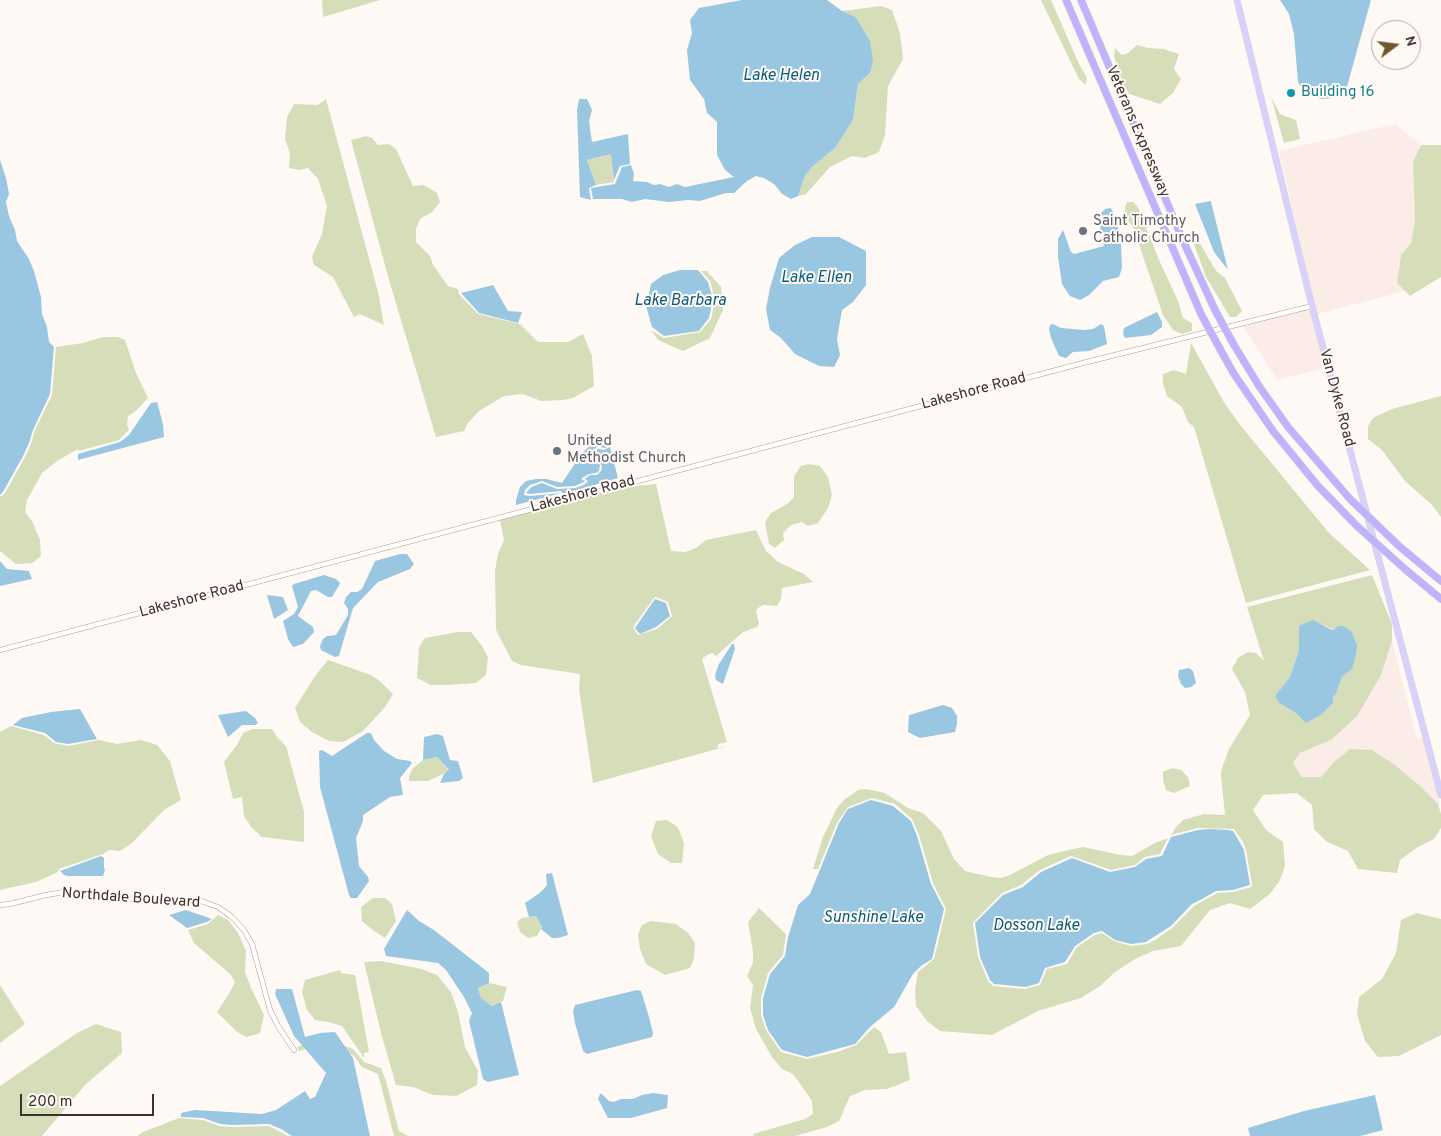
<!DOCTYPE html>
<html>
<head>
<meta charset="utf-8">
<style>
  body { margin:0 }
  #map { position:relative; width:1441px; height:1136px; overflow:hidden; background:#fff9f6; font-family:Overpass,sans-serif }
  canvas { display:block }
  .north { position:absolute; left:1371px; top:20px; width:50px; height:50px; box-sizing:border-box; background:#fff9f6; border:1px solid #b1a9a5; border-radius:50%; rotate:75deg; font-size:14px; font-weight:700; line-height:20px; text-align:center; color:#3b302c }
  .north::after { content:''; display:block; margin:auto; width:18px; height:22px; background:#6f5828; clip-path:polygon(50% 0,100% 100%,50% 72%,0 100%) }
  .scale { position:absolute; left:20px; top:1094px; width:134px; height:22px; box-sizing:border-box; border:2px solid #3b302c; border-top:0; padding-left:6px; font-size:15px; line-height:18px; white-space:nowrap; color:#3b302c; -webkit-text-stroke:4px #fff9f6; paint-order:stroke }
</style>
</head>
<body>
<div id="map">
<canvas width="1441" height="1136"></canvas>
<div class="north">N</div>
<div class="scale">200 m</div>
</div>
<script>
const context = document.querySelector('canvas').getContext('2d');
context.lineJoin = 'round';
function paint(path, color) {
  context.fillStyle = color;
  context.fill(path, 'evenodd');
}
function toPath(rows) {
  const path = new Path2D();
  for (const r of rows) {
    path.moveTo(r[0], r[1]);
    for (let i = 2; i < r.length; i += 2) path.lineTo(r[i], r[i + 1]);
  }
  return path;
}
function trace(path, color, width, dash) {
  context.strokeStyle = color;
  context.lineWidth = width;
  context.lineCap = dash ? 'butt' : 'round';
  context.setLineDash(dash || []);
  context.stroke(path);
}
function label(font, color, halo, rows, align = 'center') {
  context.font = font + ' Overpass,sans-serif';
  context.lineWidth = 4;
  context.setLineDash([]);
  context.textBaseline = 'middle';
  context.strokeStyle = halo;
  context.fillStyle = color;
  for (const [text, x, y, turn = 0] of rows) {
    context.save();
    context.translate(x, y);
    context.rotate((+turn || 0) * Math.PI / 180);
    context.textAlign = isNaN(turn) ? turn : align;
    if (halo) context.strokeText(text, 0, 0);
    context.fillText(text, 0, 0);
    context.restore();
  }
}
const built = toPath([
  [1395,124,1421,145,1413,162,1415,220,1411,243,1401,255,1397,283,1405,291,1317,314,1279,151],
  [1310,309,1326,368,1277,380,1242,325],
  [1392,641,1417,739,1423,738,1440,803,1439,806,1419,785,1395,765,1372,750,1335,761,1321,777,1302,777,1293,763,1300,753,1331,740,1381,675]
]);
const green = toPath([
  [322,0,380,0,323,17],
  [1041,0,1051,0,1079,64,1087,78,1086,85,1079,79],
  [881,6,892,10,900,33,903,59,888,86,885,135,879,152,865,158,852,156,830,167,806,194,798,196,805,176,812,167,835,148,853,120,858,84,870,73,870,41,856,17,842,11],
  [1137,45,1148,48,1164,49,1179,54,1174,69,1181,79,1173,93,1160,104,1129,94,1122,82,1114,56,1115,48,1122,55,1128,53],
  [1271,97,1280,114,1296,120,1300,139,1284,143],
  [326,99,378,292,384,325,360,314,354,317,333,277,314,265,312,257,322,234,327,206,318,179,308,168,299,170,289,168,290,153,285,139,287,117,294,104,318,105],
  [366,136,372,138,378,145,389,144,396,149,413,186,424,185,437,193,440,202,432,212,420,219,416,229,416,242,430,256,433,265,448,286,458,289,459,294,478,314,520,324,538,342,568,342,583,334,592,356,594,386,573,398,563,400,541,401,523,394,504,396,479,411,468,423,464,431,436,437,389,280,351,140],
  [1421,145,1441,145,1441,277,1410,296,1397,283,1401,255,1411,243,1415,220,1413,162],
  [611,154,614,182,596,185,587,160],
  [1127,202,1133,202,1138,207,1159,260,1179,303,1183,318,1192,323,1192,331,1182,334,1173,330,1163,315,1133,227,1126,217,1125,207],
  [1191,236,1198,240,1216,271,1225,278,1242,311,1236,317,1230,317,1206,277],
  [701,271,707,271,721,287,723,310,710,338,683,351,658,340,651,330,664,338,700,332,711,319,715,300,710,281],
  [103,337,118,337,125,340,136,373,148,398,137,410,128,416,127,424,129,430,119,440,79,451,78,449,57,461,42,473,27,500,25,512,32,521,40,540,41,556,32,563,16,564,0,551,0,497,5,493,25,457,31,444,35,430,52,395,56,347,83,343],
  [1191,343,1225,404,1241,426,1329,533,1370,570,1246,603,1194,427,1188,422,1182,407,1167,396,1163,383,1163,374,1174,370,1186,374],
  [1441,396,1441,517,1432,505,1405,481,1382,450,1368,439,1368,426,1373,418,1392,409],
  [809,464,820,466,828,477,832,495,828,508,818,523,808,526,802,522,791,525,783,533,784,540,775,548,769,544,765,522,771,513,787,504,794,497,794,476,801,466],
  [656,484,671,551,685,552,696,548,706,540,756,530,766,551,778,562,804,574,813,582,782,588,781,599,777,606,763,605,758,608,756,611,759,624,757,627,743,632,716,656,713,653,707,655,702,659,727,742,718,744,718,748,728,746,593,783,579,689,580,674,521,665,512,661,496,630,495,571,498,554,504,540,500,520,627,487],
  [656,597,668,602,672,616,657,629,638,635,633,627,654,598],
  [1372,575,1392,624,1392,641,1381,675,1357,716,1331,740,1300,753,1293,763,1302,777,1321,777,1335,761,1350,749,1372,750,1395,765,1419,785,1438,804,1441,814,1441,828,1434,839,1416,848,1400,860,1397,873,1358,869,1348,851,1327,842,1314,829,1312,805,1297,793,1263,795,1253,810,1266,830,1283,842,1285,866,1280,880,1270,894,1250,909,1230,903,1210,910,1181,946,1153,951,1135,959,1115,972,1100,986,1081,998,1038,1011,992,1035,940,1031,927,1021,916,1006,915,989,918,972,934,959,946,909,933,883,919,835,912,819,895,804,872,798,848,807,837,823,818,869,813,869,823,837,837,808,844,800,858,790,866,789,885,793,908,808,923,813,941,831,954,859,965,871,991,877,1001,878,1010,875,1048,855,1069,850,1083,847,1121,855,1132,856,1155,843,1168,838,1160,854,1145,857,1135,865,1111,870,1071,856,1040,870,1021,885,1002,893,973,923,978,957,988,981,993,986,1025,989,1040,985,1047,969,1067,964,1077,947,1095,935,1102,933,1114,941,1131,946,1147,944,1155,940,1172,928,1194,906,1217,893,1233,892,1251,887,1252,885,1246,850,1243,842,1234,829,1198,828,1171,835,1176,827,1183,820,1204,814,1225,815,1221,775,1222,768,1229,749,1250,715,1245,692,1232,669,1238,658,1248,652,1256,653,1264,661,1247,607],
  [1313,621,1335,630,1352,669,1342,677,1336,694,1333,697,1333,703,1321,715,1303,719,1296,713,1279,703,1275,696,1290,677,1299,650,1299,626],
  [458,632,471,632,482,646,488,657,486,675,476,683,448,685,431,685,417,678,419,647,425,638],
  [328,660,371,675,381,682,393,694,385,707,363,731,343,742,329,741,312,732,300,722,295,708,315,676],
  [11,726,44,735,54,743,68,746,99,740,117,744,141,740,157,745,170,761,181,800,164,810,132,843,120,851,109,850,103,854,59,869,58,872,36,882,0,890,0,732],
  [252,729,272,729,277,737,286,746,304,812,304,842,262,837,251,827,244,816,242,797,233,799,224,762,237,745,243,733],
  [437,757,449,771,428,781,409,781,409,776,413,768,423,760],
  [1172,768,1181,770,1188,777,1190,786,1174,793,1166,790,1163,780,1163,772],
  [667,820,678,827,684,844,682,863,671,863,658,854,651,836,656,821],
  [373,898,385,898,392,904,396,921,385,938,374,931,362,921,361,907],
  [759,908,786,934,783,955,768,973,761,998,761,1015,766,1030,781,1052,807,1059,837,1052,856,1045,874,1027,881,1032,889,1054,906,1052,910,1080,887,1089,865,1090,850,1096,839,1121,827,1127,795,1136,754,1136,753,1134,805,1119,813,1114,812,1101,801,1085,793,1074,782,1069,772,1057,756,1029,750,1008,753,985,747,976,753,963,753,951,748,922],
  [1417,913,1441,919,1441,1035,1399,1056,1378,1057,1365,1041,1357,1014,1359,997,1382,979,1396,953,1401,920],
  [218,915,228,920,238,933,246,951,245,972,251,988,264,1015,260,1033,247,1037,237,1032,217,1012,230,992,235,982,230,974,194,943,188,930,208,924],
  [536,916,542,927,537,936,528,938,520,932,517,922,522,918],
  [650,921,676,924,688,933,695,943,694,958,690,968,665,975,646,964,640,949,638,934,642,925],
  [381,961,422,969,437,975,451,992,458,1012,465,1047,478,1071,477,1085,456,1096,433,1095,413,1087,396,1085,381,1033,364,962],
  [340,970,341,973,355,975,369,1052,364,1053,364,1058,342,1026,329,1022,315,1020,307,1010,302,992,305,980],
  [489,983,507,987,503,1001,492,1006,481,998,478,988],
  [0,985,25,1024,0,1043],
  [96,1024,121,1032,122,1053,85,1085,42,1136,0,1136,0,1086,77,1033],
  [323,1038,353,1049,364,1062,381,1068,386,1081,399,1131,408,1136,394,1136,378,1074,362,1067,353,1055,325,1043,299,1051,297,1047],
  [179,1118,203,1120,219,1126,232,1127,269,1126,288,1136,137,1136,143,1132]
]);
const water = toPath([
  [742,0,827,0,842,11,856,17,870,41,873,61,870,73,858,84,853,120,835,148,812,167,805,176,798,196,791,199,782,194,774,184,764,178,756,176,747,181,734,193,726,193,700,201,688,200,669,202,645,199,632,202,622,199,593,199,591,188,615,184,622,167,631,165,634,174,633,181,647,182,654,185,660,184,669,187,677,184,685,187,734,177,725,170,717,155,717,122,707,113,704,99,690,80,687,50,692,33,690,20,699,8],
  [1280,0,1371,0,1348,83,1343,97,1322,99,1306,95,1298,82,1294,34,1289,14],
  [579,99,587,99,592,110,589,121,592,142,628,134,630,164,620,166,614,180,611,154,587,160,596,185,589,188,591,200,580,197,577,110],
  [0,160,6,178,9,194,6,202,9,216,15,230,17,241,29,259,34,271,41,297,42,314,47,327,49,342,54,347,50,394,33,430,29,443,23,456,3,492,0,495],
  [1210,201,1211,202,1228,270,1214,252,1195,204],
  [1111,208,1116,219,1121,242,1122,268,1119,277,1103,281,1089,295,1080,300,1070,296,1062,284,1058,257,1058,239,1063,230,1071,252,1074,254,1104,246,1098,216,1105,209],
  [812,237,839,237,866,251,866,285,853,302,842,310,837,339,840,355,834,367,819,366,795,354,781,338,770,330,766,309,770,288,779,258,795,245],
  [680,270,698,270,708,282,713,299,709,318,699,331,664,336,652,327,646,306,651,284,663,275],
  [493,285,508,311,522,312,518,323,479,313,461,293],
  [1157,312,1162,322,1162,327,1151,335,1125,338,1123,334,1124,328],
  [1053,324,1061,328,1084,330,1093,329,1101,324,1104,326,1107,344,1089,351,1073,352,1066,358,1059,356,1051,338,1049,329,1050,325],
  [157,402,163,424,164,437,78,460,78,454,120,442,129,435,151,403],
  [605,439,608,447,604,448,598,446,584,458,586,463,595,461,600,465,599,471,596,473,589,474,582,478,582,480,586,481,575,486,557,487,542,481,530,485,525,490,524,495,530,496,561,493,516,505,516,500,520,487,526,481,536,479,546,479,562,483,582,453,591,445],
  [610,447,618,478,563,494,561,491,530,494,526,493,531,487,542,483,557,489,575,488,584,485,588,481,585,479,590,475,597,475,601,471,602,466,597,460,587,461,586,458,598,449,604,450],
  [400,554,407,554,414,564,410,569,378,582,353,608,339,656,335,657,321,650,320,646,323,639,327,636,336,635,348,615,348,609,344,603,346,597,351,592,357,592,362,589,375,561],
  [0,561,7,569,29,571,32,579,0,586],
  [324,575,336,579,340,583,338,587,332,597,328,597,316,590,311,591,298,616,313,627,314,632,303,644,293,647,288,639,283,621,294,614,298,607,292,586,294,584],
  [267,595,283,597,288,610,274,619],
  [655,599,666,603,670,616,656,627,640,634,635,628],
  [1313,620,1330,629,1334,630,1338,626,1343,626,1351,631,1357,645,1356,655,1352,669,1342,677,1336,694,1333,697,1333,703,1321,715,1306,723,1296,713,1279,703,1275,696,1290,677,1299,650,1299,626],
  [732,644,734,644,735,649,723,684,716,680,715,675,719,664],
  [1189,668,1193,671,1196,683,1191,687,1185,688,1181,684,1178,676,1179,670],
  [943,705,952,708,957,716,957,724,955,732,920,738,908,732,909,715],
  [80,709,97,739,68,744,56,742,45,733,13,725,22,718,51,712],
  [246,711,255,718,258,723,255,725,242,725,228,737,218,715],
  [367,733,371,733,374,740,384,751,397,759,410,761,412,763,400,778,403,795,390,797,363,815,363,821,356,838,359,866,368,877,369,881,357,898,351,898,349,895,320,787,319,751,322,750,332,756],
  [437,734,443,736,450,760,458,761,463,778,459,781,440,783,444,774,449,770,437,757,423,760,424,737],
  [871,800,893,806,911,821,917,836,931,884,944,909,932,959,921,966,913,974,894,1007,870,1027,855,1044,807,1057,782,1050,768,1030,763,1015,763,998,770,974,785,956,788,937,798,905,810,894,839,823,848,809],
  [1209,829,1228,830,1233,831,1235,834,1244,850,1250,885,1233,890,1216,891,1202,899,1192,904,1171,926,1146,942,1131,944,1115,940,1102,931,1094,933,1075,946,1065,962,1045,968,1039,983,1026,987,994,984,990,980,980,957,975,923,1003,895,1023,887,1041,872,1072,858,1110,872,1135,867,1146,859,1162,856,1171,837,1198,830],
  [101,856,104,858,104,868,105,870,103,876,68,876,64,875,60,871],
  [552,873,568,935,558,938,552,938,541,929,542,927,536,916,529,917,525,903,541,892,547,885,546,874],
  [186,910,212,919,207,922,187,928,169,915],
  [407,910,419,921,434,930,489,973,489,983,478,988,481,998,492,1006,501,1002,519,1075,488,1082,483,1079,469,1021,472,1013,464,997,446,970,438,963,386,956,384,949],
  [276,989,292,989,305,1037,320,1033,335,1032,353,1058,370,1136,292,1136,281,1129,269,1124,232,1125,220,1124,203,1118,181,1117,181,1113,195,1110,262,1114,276,1110,305,1091,310,1099,315,1097,326,1073,294,1036,275,994],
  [637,990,641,991,649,1017,653,1033,652,1037,587,1054,583,1051,575,1023,573,1011,575,1005],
  [653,1093,668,1095,667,1108,631,1118,608,1118,598,1099,600,1094,602,1094,609,1101,614,1102,621,1099,633,1099,642,1095],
  [1375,1095,1383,1130,1360,1136,1250,1136,1248,1128,1304,1111]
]);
const minor = toPath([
  [0,650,1083,363,1312,306],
  [0,905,10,904,46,895,64,892,145,900,188,900,201,901,218,907,232,917,244,930,252,944,270,1010,278,1026,294,1050]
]);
const major = toPath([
  [1237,0,1312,306,1441,795]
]);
const highway = toPath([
  [1066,0,1201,314],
  [1081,0,1185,245,1215,310],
  [1234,345,1259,386,1288,427,1350,499],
  [1220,349,1234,374,1273,431,1318,486,1357,526],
  [1399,546,1441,581],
  [1406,570,1441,599]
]);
const highwayBridge = toPath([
  [1215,310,1234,345],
  [1201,314,1220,349],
  [1350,499,1399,546],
  [1357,526,1406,570]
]);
const markers = [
  [1291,93,5,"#0f9aa8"],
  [1083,231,5,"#6b7280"],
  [557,451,5,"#6b7280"]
];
const cultureNames = [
  ["Building 16",1301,93]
];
const streetNames = [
  ["Veterans Expressway",1137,132,67],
  ["Lakeshore Road",974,392,-15],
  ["Van Dyke Road",1336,398,75],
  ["Lakeshore Road",583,495,-15],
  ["Lakeshore Road",192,600,-15],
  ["Northdale Boulevard",131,899,4]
];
const worshipNames = [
  ["Saint Timothy",1093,222],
  ["Catholic Church",1093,239],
  ["United",567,442],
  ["Methodist Church",567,459]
];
const waterNames = [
  ["Lake Helen",781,77],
  ["Lake Ellen",816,279],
  ["Lake Barbara",680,302],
  ["Sunshine Lake",873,919],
  ["Dosson Lake",1036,927]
];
paint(built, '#fbece7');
paint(green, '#d5deb9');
paint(water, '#99c6e1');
trace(minor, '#b59a90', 5.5);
trace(major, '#d8d6d5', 7);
trace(highway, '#d8d6d5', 8);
trace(minor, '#fff', 4.5);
trace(major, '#d8d1fd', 5.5);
trace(highway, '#beb3fc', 7);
trace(highwayBridge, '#d8d6d5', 8, []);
trace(highwayBridge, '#beb3fc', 7);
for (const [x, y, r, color] of markers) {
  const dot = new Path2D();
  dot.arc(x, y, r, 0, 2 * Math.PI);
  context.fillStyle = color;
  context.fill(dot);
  trace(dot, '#fff9f6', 2);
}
label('15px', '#0d838f', '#fff9f6', cultureNames, 'left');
label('15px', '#3b302c', '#fff9f6', streetNames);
label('15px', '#5b616d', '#fff9f6', worshipNames, 'left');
label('italic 16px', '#085b7f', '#fff9f6', waterNames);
</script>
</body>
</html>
